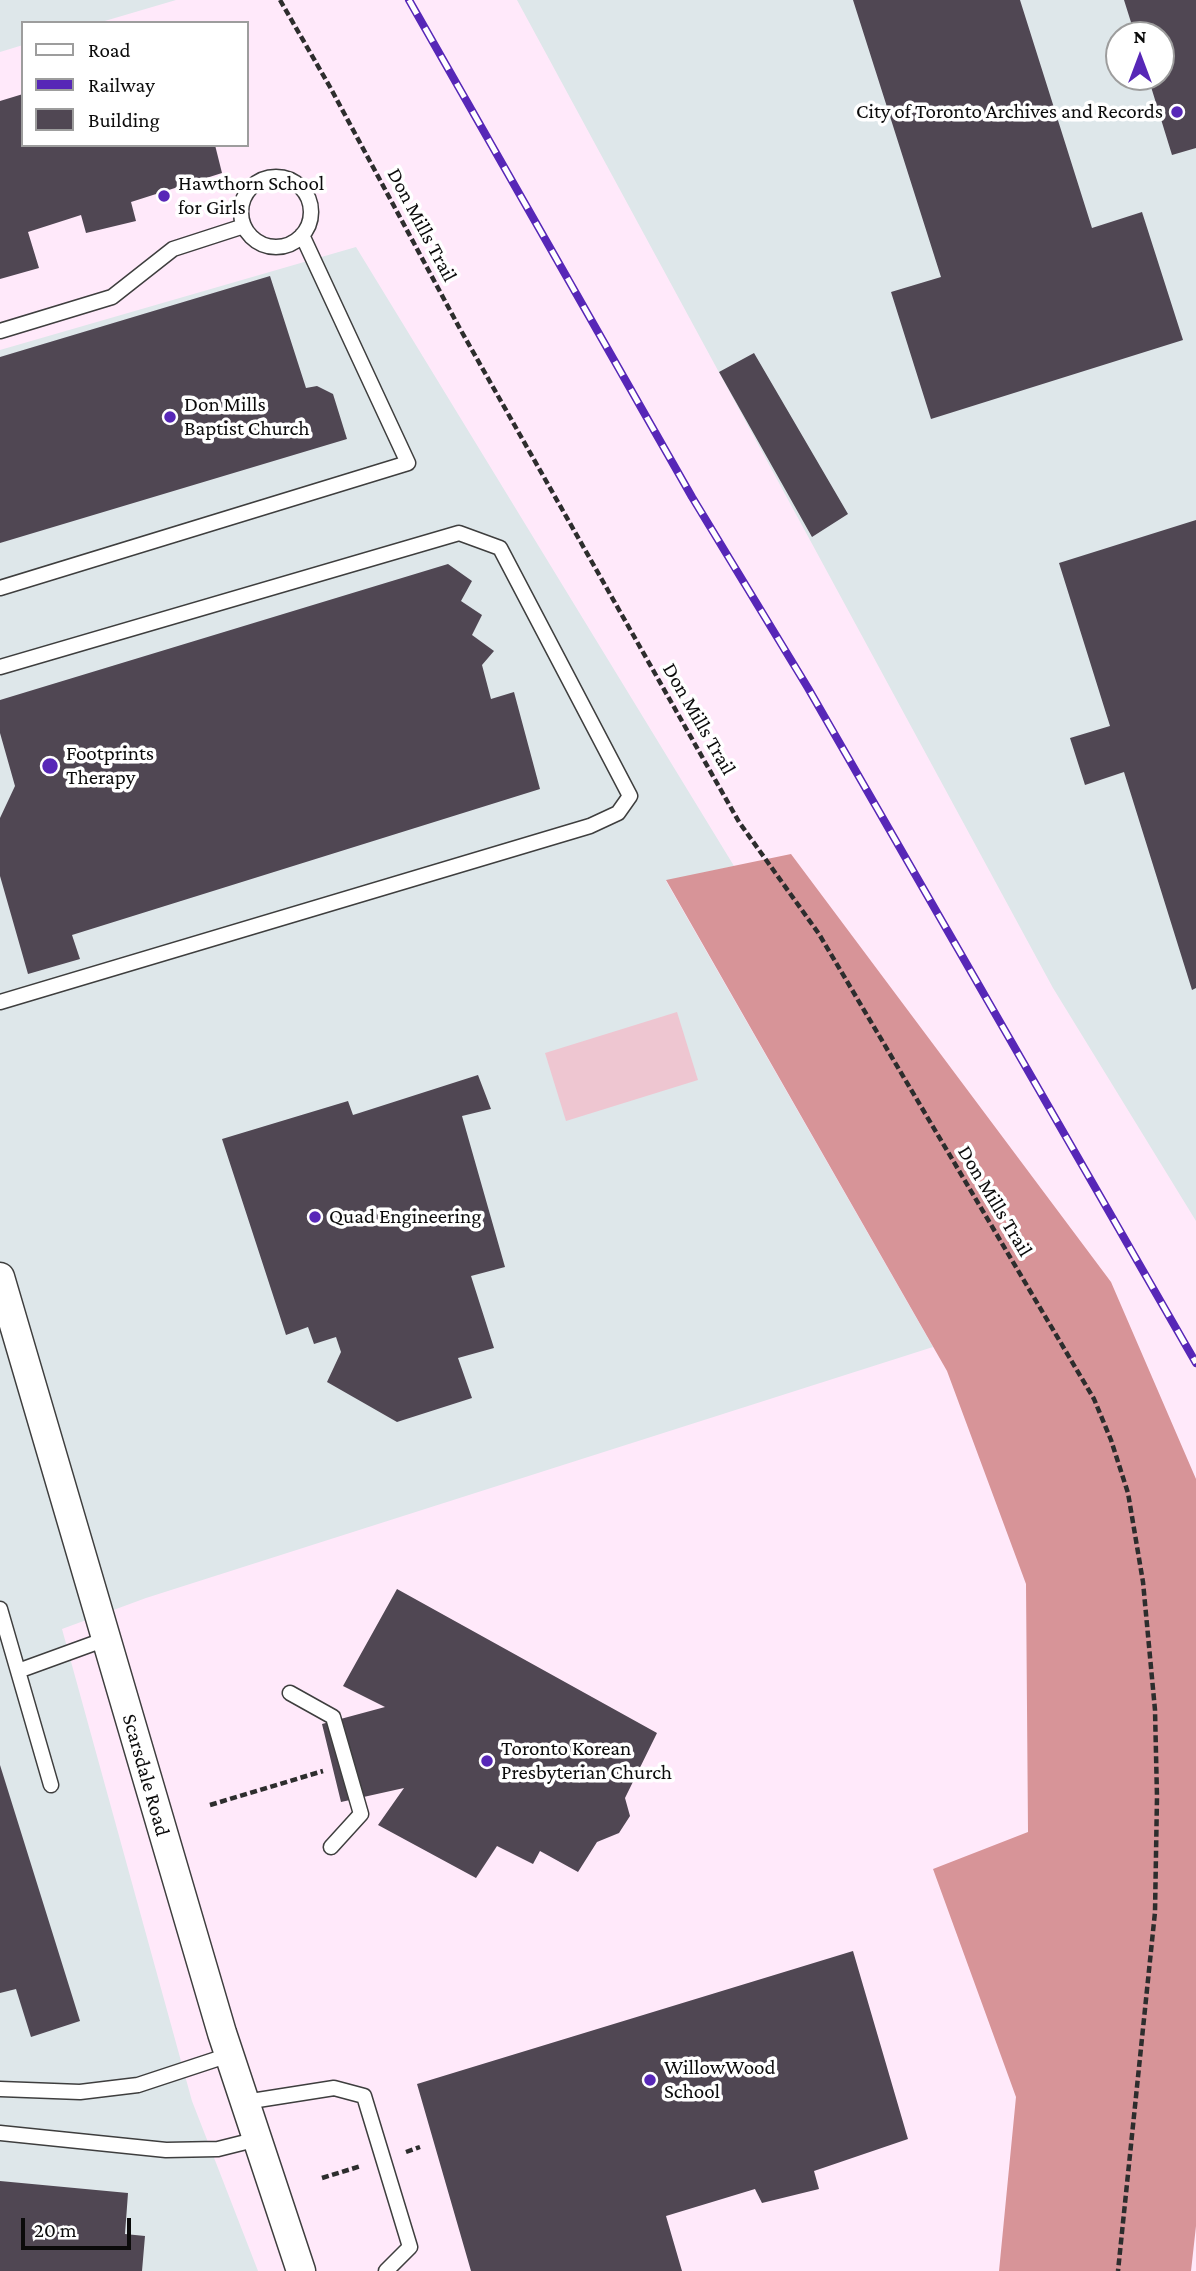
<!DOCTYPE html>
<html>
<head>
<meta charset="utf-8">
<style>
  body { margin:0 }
  #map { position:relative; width:1196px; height:2271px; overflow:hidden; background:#ffe9fa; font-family:"Crimson Pro",serif }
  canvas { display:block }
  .legend { position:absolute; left:21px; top:21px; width:228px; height:126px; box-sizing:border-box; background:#fff; border:2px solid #9d9d9d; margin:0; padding:9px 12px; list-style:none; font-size:21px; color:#0b0b0b }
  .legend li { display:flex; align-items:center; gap:14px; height:35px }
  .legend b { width:35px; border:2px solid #9d9d9d }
  .north { position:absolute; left:1105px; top:21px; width:70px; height:70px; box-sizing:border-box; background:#fff; border:2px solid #9d9d9d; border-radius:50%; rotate:0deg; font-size:19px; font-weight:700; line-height:28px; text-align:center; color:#0b0b0b }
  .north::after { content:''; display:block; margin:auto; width:24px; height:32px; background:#5727b7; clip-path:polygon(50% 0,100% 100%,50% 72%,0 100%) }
  .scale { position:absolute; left:21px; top:2218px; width:110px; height:32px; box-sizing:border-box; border:4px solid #0b0b0b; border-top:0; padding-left:9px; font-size:21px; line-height:24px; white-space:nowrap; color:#0b0b0b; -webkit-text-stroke:5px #fff; paint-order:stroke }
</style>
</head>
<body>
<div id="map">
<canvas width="1196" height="2271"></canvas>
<ul class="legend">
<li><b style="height:9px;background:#fff"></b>Road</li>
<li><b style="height:9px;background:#5727b7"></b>Railway</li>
<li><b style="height:19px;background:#504753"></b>Building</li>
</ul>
<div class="north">N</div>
<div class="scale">20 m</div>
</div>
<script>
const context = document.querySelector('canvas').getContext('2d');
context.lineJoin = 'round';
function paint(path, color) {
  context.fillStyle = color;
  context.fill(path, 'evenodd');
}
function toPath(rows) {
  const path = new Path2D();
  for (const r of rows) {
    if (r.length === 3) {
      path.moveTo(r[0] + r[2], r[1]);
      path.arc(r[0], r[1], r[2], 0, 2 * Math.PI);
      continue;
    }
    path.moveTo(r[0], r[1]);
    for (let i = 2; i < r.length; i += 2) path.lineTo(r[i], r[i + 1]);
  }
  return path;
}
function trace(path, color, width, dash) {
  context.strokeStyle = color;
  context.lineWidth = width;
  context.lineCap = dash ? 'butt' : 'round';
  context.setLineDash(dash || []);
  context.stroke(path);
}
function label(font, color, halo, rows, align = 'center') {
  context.font = font + ' "Crimson Pro",serif';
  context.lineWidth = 7;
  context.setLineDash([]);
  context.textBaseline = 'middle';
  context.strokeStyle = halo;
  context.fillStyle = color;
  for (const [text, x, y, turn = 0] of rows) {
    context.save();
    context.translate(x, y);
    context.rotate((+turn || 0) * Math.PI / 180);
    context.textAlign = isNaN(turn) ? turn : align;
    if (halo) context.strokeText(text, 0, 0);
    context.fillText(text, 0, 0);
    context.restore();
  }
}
const industrial = toPath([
  [0,0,176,0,98,23,23,23,23,45,0,52],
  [517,0,1196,0,1196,1221,1053,988],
  [1119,35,1161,35,1161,77,1119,77],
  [356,247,734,866,666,881,933,1347,146,1598,62,1629,192,2101,258,2271,0,2271,0,350]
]);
const forest = toPath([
  [791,854,1111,1282,1196,1479,1196,2226,1191,2271,999,2271,1016,2097,933,1869,1028,1832,1026,1584,947,1371,666,880]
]);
const pitch = toPath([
  [677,1012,698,1080,566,1121,545,1053]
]);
const building = toPath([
  [853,0,1020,0,1092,228,1142,212,1183,340,931,419,891,292,941,277],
  [1124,0,1196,0,1196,148,1172,155,1148,77,1161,77,1161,35,1135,35],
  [23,94,23,145,215,145,222,173,131,202,136,221,86,233,81,215,28,232,39,268,0,279,0,101],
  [270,276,306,388,317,386,333,394,347,439,0,543,0,357],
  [754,353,848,514,812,537,719,372],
  [1196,520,1196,988,1192,990,1124,772,1085,785,1070,738,1110,726,1059,563],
  [448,564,472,581,461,601,482,615,472,635,494,651,482,665,491,699,514,692,540,789,72,935,80,959,28,974,0,876,0,818,15,786,0,733,0,700],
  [478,1075,491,1109,462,1116,505,1267,471,1276,494,1348,458,1358,472,1398,397,1422,327,1382,341,1352,336,1337,314,1344,308,1327,286,1335,222,1139,348,1101,353,1115],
  [397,1589,657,1733,625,1798,630,1816,619,1833,597,1842,578,1872,540,1851,533,1864,497,1846,476,1878,378,1825,404,1788,341,1802,322,1724,385,1707,343,1686],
  [0,1765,80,2021,31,2037,16,1989,0,1993],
  [853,1951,908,2139,814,2171,819,2189,762,2203,755,2189,666,2216,682,2271,471,2271,417,2084],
  [0,2181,128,2193,125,2234,145,2236,142,2271,0,2271]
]);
const path = toPath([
  [280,0,330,87,459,327,739,822,819,934,1094,1399,1111,1440,1128,1493,1143,1582,1155,1710,1157,1797,1155,1912,1118,2271],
  [210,1805,323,1771],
  [406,2152,420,2147],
  [322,2178,361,2166]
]);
const lane = toPath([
  [276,212,35],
  [0,331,112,297,173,249,244,226],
  [0,588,408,463,302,235],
  [0,667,459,533,500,548,630,796,618,813,590,826,0,1002],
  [0,1609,51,1785],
  [18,1671,106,1639],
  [290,1693,333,1717,361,1814,331,1847],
  [0,2089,80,2092,138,2085,229,2055],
  [245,2102,334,2088,364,2096,410,2247,386,2271],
  [0,2133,166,2150,218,2149,258,2139]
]);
const street = toPath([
  [0,1277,222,2033,301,2271]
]);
const rail = toPath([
  [409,0,692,497,808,688,1196,1363]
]);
const markers = [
  [1177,112,7,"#5727b7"],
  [164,196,7,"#5727b7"],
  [170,417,7,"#5727b7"],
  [50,766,9,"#5727b7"],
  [315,1217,7,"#5727b7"],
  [487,1761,7,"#5727b7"],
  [650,2080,7,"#5727b7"]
];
const poiNames = [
  ["City of Toronto Archives and Records",1163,112,"right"],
  ["Hawthorn School",178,184],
  ["for Girls",178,208],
  ["Don Mills",184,405],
  ["Baptist Church",184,429],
  ["Footprints",66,754],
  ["Therapy",66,778],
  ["Quad Engineering",329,1217],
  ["Toronto Korean",501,1749],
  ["Presbyterian Church",501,1773],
  ["WillowWood",664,2068],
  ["School",664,2092]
];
const streetNames = [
  ["Don Mills Trail",422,225,62],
  ["Don Mills Trail",699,719,60],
  ["Don Mills Trail",995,1201,59],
  ["Scarsdale Road",146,1775,74]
];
paint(industrial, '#dee7ea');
paint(forest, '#d79498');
paint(pitch, '#eec6d1');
paint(building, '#504753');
trace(lane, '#3e3e3e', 17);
trace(street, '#3e3e3e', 31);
trace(path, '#2d2d2d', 4.5, [7, 3.5]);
trace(lane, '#fff', 14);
trace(street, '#fff', 28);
trace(rail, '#5727b7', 8);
trace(rail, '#fff', 5, [16]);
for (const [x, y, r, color] of markers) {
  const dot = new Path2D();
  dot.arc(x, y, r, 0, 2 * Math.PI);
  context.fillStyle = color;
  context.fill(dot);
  trace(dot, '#fff', 2.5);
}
label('21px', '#0b0b0b', '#fff', poiNames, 'left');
label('21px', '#0b0b0b', '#fff', streetNames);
</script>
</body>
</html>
